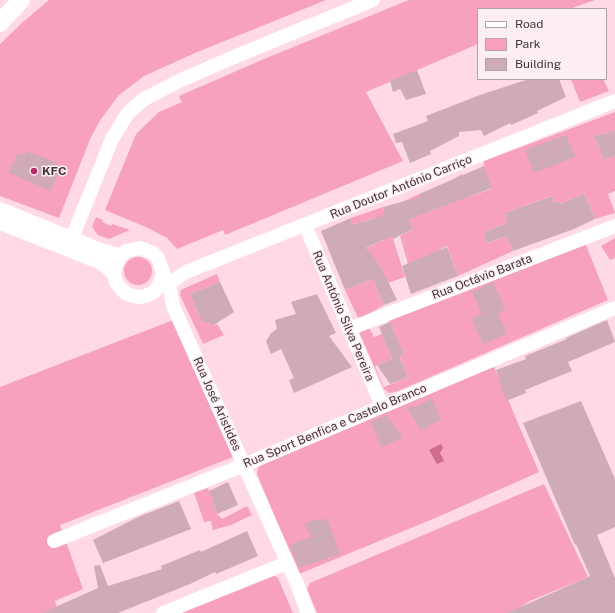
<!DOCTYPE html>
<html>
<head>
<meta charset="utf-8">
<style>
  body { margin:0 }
  #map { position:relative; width:615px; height:613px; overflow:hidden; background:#ffdae5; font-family:"Public Sans",sans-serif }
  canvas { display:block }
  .legend { position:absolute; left:477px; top:8px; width:130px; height:72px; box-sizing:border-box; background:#fdeef2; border:1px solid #b2a3a7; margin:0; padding:5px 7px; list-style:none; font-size:12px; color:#413337 }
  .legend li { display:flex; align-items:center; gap:8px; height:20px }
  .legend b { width:20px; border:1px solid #b2a3a7 }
</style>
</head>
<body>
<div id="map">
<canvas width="615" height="613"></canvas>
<ul class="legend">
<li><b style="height:5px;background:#fff"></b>Road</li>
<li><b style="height:11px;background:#f7a1be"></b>Park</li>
<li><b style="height:11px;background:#ceabb6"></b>Building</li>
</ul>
</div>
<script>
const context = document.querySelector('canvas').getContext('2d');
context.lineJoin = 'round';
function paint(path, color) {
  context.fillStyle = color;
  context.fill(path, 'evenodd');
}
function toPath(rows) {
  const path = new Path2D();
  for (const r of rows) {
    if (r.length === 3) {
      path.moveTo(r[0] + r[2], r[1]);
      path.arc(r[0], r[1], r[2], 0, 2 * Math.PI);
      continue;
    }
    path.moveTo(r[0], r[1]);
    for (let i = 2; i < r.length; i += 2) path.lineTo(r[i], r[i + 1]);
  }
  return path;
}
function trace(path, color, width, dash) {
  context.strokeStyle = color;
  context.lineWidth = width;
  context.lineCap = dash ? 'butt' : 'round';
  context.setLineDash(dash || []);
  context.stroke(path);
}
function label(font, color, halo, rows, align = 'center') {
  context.font = font + ' "Public Sans",sans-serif';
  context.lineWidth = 3;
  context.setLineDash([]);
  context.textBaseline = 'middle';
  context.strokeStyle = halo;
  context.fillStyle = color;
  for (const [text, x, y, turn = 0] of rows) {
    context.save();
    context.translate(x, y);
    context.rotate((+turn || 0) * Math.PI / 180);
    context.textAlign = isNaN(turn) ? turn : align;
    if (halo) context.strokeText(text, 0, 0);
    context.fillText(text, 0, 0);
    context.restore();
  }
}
const green = toPath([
  [49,0,326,0,195,53,144,76,118,96,101,119,91,137,59,218,0,196,0,44,23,22],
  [409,0,595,0,569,9,478,9,478,44,366,92,403,161,225,235,223,230,177,249,167,238,148,228,105,210,136,134,159,112,182,102,179,96,264,59],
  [571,79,603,79,609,91,580,102],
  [615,112,615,131,594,136,604,160,615,156,615,191,608,194,615,213,595,219,584,193,561,204,559,201,554,203,551,196,505,213,507,223,483,233,488,243,507,236,513,251,458,276,447,246,439,250,441,260,408,264,400,236,413,229,402,202,419,194,425,213,466,197,455,178,462,174,471,196,491,189,484,166,484,161],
  [383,207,405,277,388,283,380,265,377,261,364,253,367,248,384,240,374,218,351,225,351,218],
  [96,217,103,220,102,222,111,226,112,224,130,230,109,239,98,235,92,227],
  [615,238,615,258,610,260,601,246],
  [584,240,608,300,398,391,390,393,384,389,359,332,369,327,374,337,382,334,392,359,375,366,384,387,408,377,399,356,404,354,389,320],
  [138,271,14],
  [217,274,220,282,190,294,202,322,209,322,212,326,217,324,224,335,203,344,180,295,181,290,185,288],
  [373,279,384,305,363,317,358,318,345,290],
  [176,319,233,457,60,525,83,589,55,601,59,613,0,613,0,387],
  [494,367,539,472,440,516,299,574,257,474,258,468,262,463],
  [544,484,588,577,530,601,519,608,520,613,317,613,307,589,310,583],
  [208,488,217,514,222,519,247,506,252,515,231,525,213,530,211,521,204,522,194,493],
  [274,575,278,578,293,613,180,613]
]);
const water = toPath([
  [441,444,443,448,440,453,444,461,437,464,429,450]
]);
const building = toPath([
  [417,70,426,94,406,100,400,89,393,92,390,81],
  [529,79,559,79,566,97,537,111,538,113,511,125,510,123,484,136,481,130,459,132,459,136,430,151,431,154,410,163,402,142,396,143,393,134,428,121,426,116,480,95],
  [615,131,615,156,604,160,594,136],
  [566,135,575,157,534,173,525,150],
  [27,151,58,163,57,168,60,169,51,191,9,173,18,152,25,156],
  [484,166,492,188,409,219,413,229,393,239,392,236,366,248,380,265,397,300,384,305,373,279,345,290,321,231,351,218,351,225,385,215,383,207,420,197,419,194],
  [584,193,595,219,574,229,513,251,507,236,487,243,483,233,507,223,505,213,552,196,554,203,559,201,561,204],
  [447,247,458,276,411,294,402,266],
  [220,282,234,312,212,326,209,322,202,322,190,294],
  [493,282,505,309,498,313,507,334,483,344,472,319,482,314,472,292],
  [317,294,336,333,329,336,352,367,294,393,289,380,294,378,281,349,271,354,266,341,271,333,277,329,275,320,296,314,291,302],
  [607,320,615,342,568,362,572,371,525,390,526,393,506,401,496,370,526,359,525,356,567,339,566,338],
  [390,322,404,354,399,356,408,377,390,384,377,365,392,359,379,327],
  [432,398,441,420,421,430,407,408,420,405],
  [581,401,615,479,615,527,597,535,615,578,615,613,507,613,590,576,576,544,575,545,523,423],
  [386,415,403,438,381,447,371,422],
  [228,482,238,505,217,514,209,491],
  [179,501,191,529,103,563,93,540,138,517],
  [318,518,318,521,327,518,340,554,299,568,290,545,311,537,305,524],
  [247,531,258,556,216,574,215,572,190,584,118,613,42,613,98,588,94,566,100,565,108,586,162,569,161,566,200,550,201,552]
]);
const minor = toPath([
  [0,209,98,249,121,256],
  [0,223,99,262,108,268,114,274,116,282,121,289,127,294,134,296,141,297,148,295,155,291,160,283,163,272,158,258,153,253,140,248,126,251,121,256,116,264,114,274],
  [305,225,382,406],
  [72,238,112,139,128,113,144,99,181,80,241,54,373,0],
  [161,281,174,280,186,272,615,101],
  [160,283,170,289,173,306,297,584,308,613],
  [349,329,615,226],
  [54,541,244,465,615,308],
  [163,613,287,563]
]);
const major = toPath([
  [0,23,21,0]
]);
const markers = [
  [34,171,4,"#b62d6b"]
];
const poiNames = [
  ["KFC",42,171]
];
const streetNames = [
  ["Rua Doutor António Carriço",401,187,-22],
  ["Rua Octávio Barata",482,277,-21],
  ["Rua António Silva Pereira",343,316,67],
  ["Rua José Aristides",217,404,66],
  ["Rua Sport Benfica e Castelo Branco",335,426,-23]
];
paint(green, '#f7a1be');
paint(water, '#cd6c8f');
paint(building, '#ceabb6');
trace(minor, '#fff', 14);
trace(major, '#fff', 18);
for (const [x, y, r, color] of markers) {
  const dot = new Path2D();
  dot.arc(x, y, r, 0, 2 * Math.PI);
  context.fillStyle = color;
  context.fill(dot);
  trace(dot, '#fdeef2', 1.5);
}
label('bold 12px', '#413337', '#fdeef2', poiNames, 'left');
label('12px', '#413337', '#fdeef2', streetNames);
</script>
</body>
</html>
